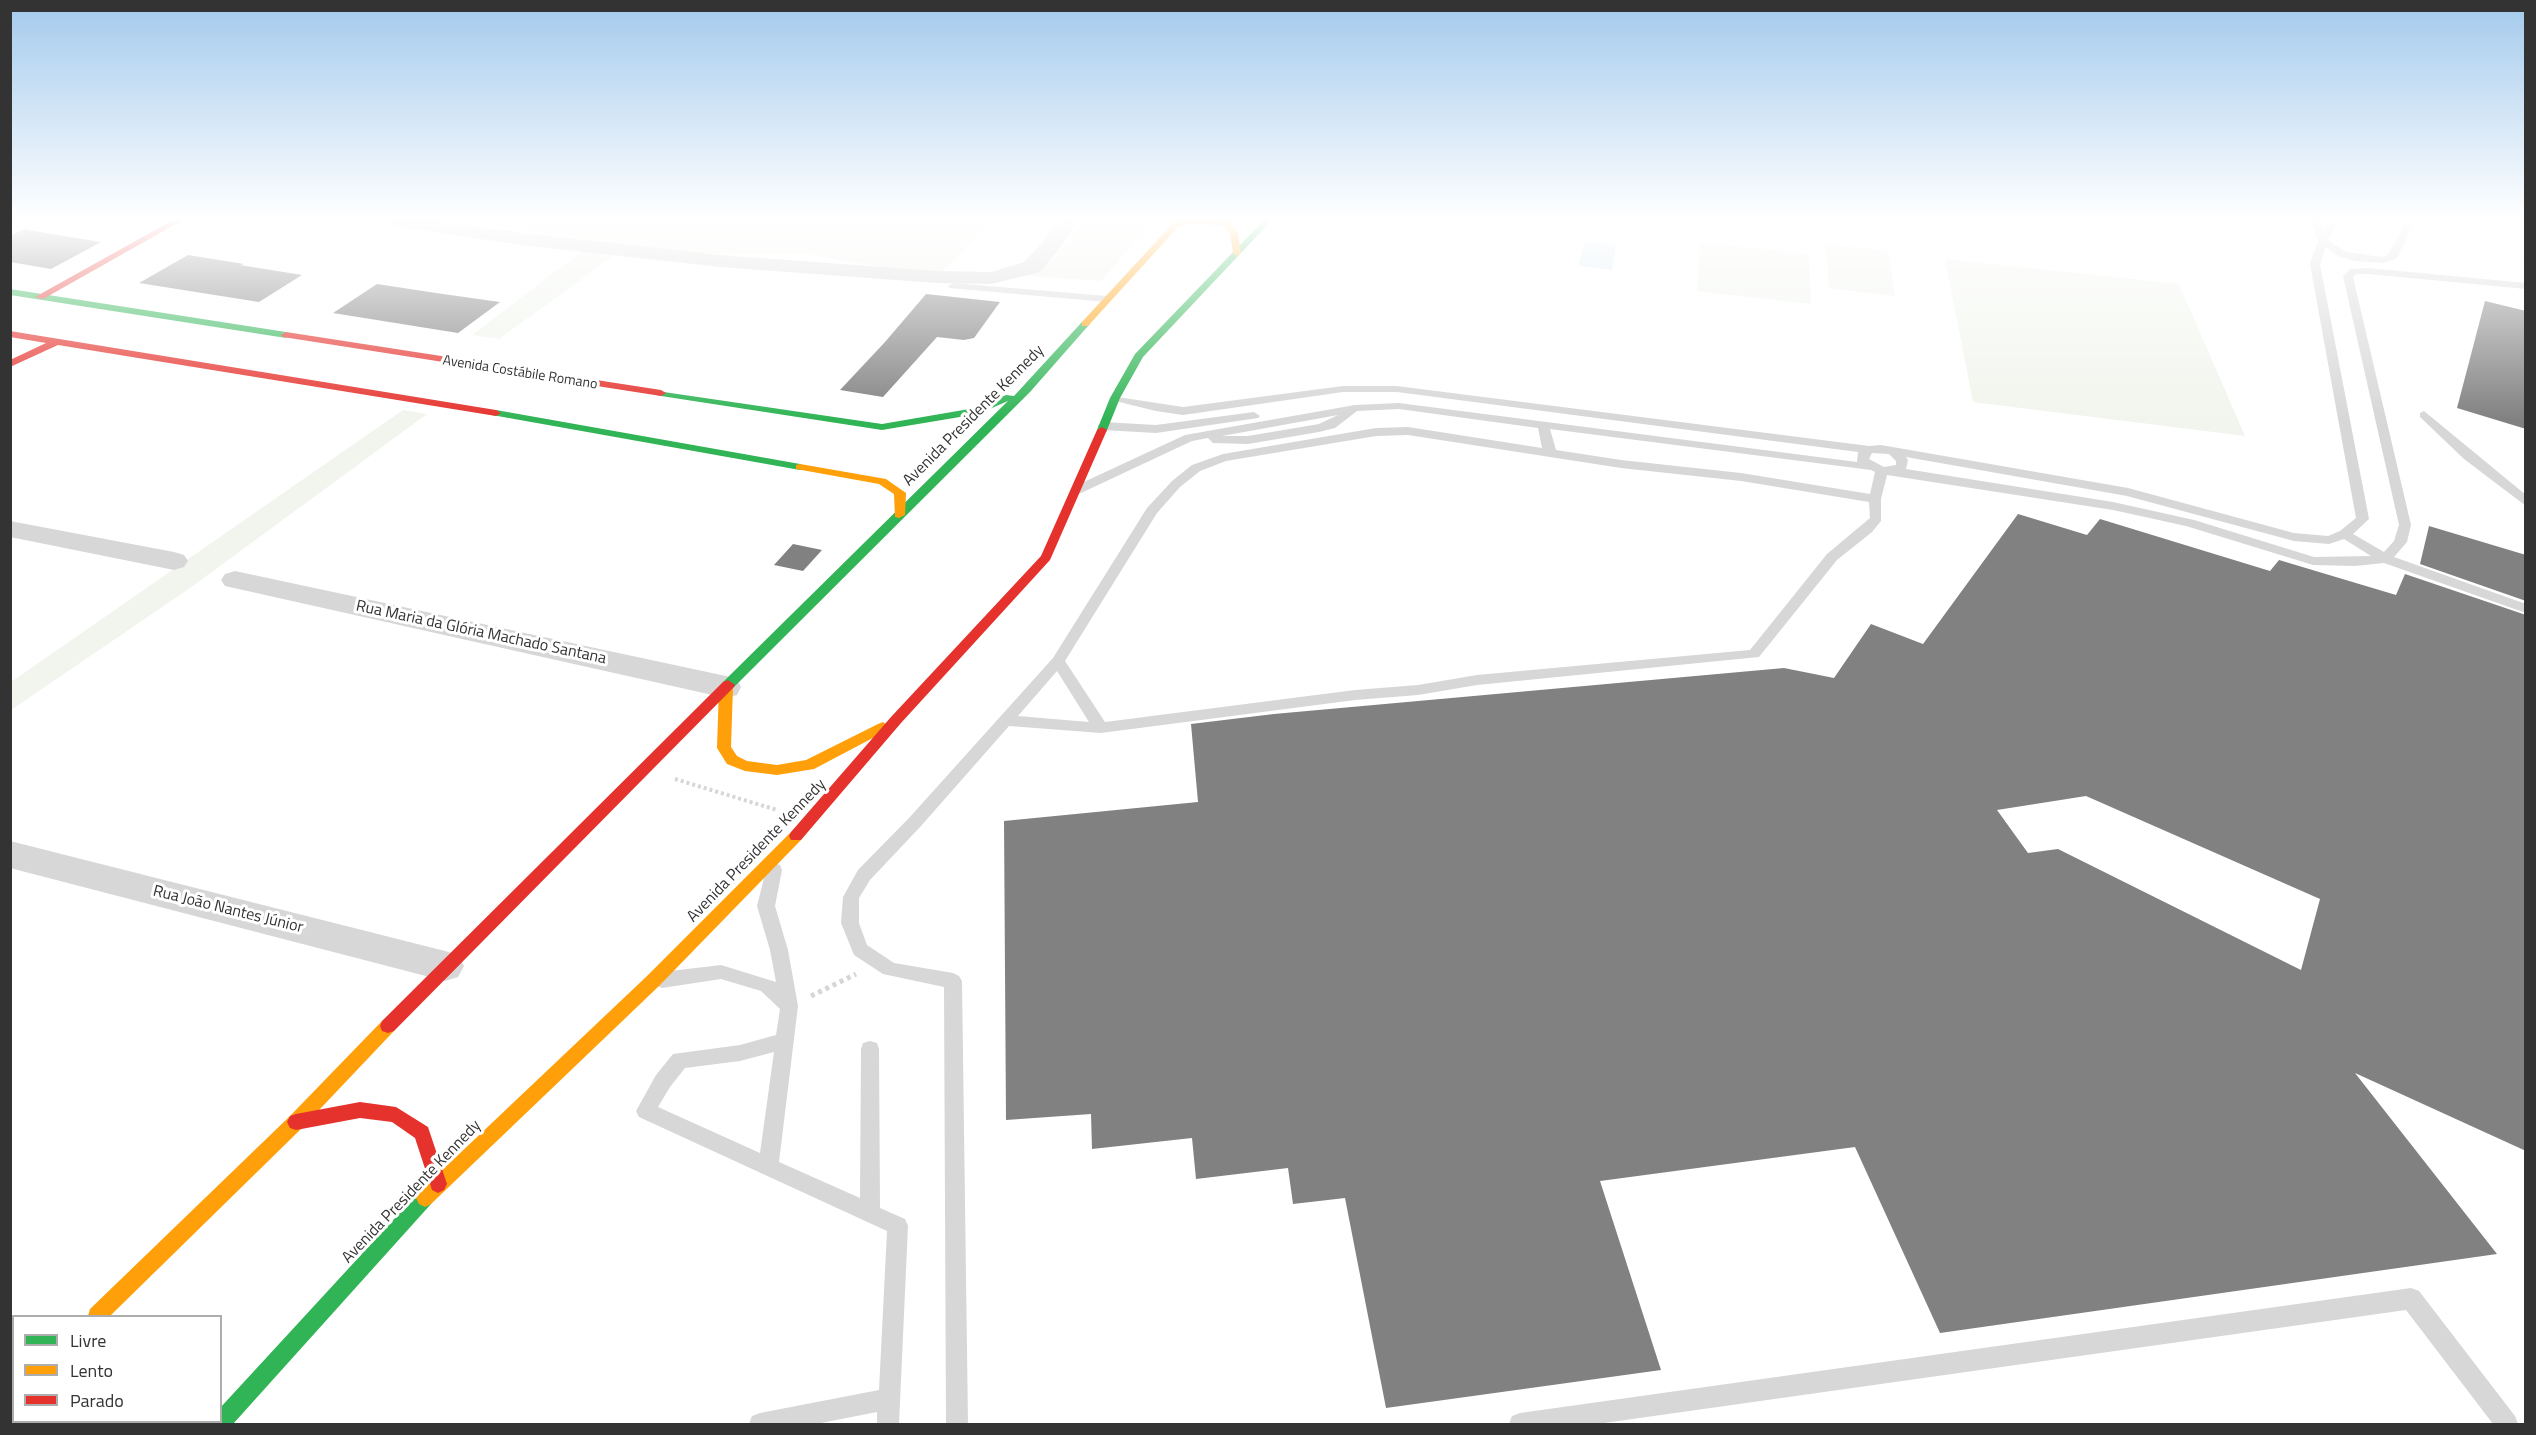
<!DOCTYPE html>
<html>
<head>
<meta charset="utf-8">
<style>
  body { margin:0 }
  #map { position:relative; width:2536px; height:1435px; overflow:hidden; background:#fff; font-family:"Titillium Web",sans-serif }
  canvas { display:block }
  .frame { position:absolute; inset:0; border:12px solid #333; pointer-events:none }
  .legend { position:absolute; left:12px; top:1315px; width:210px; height:108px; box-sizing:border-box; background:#fff; border:2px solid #adadad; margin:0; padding:8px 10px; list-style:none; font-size:18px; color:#333 }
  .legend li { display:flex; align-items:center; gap:12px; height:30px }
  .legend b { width:30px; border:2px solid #adadad }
</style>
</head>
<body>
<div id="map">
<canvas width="2536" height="1435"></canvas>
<div class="frame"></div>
<ul class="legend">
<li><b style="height:8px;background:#30b455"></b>Livre</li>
<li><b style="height:8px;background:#ff9f0a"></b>Lento</li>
<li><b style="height:8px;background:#e5322d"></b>Parado</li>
</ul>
</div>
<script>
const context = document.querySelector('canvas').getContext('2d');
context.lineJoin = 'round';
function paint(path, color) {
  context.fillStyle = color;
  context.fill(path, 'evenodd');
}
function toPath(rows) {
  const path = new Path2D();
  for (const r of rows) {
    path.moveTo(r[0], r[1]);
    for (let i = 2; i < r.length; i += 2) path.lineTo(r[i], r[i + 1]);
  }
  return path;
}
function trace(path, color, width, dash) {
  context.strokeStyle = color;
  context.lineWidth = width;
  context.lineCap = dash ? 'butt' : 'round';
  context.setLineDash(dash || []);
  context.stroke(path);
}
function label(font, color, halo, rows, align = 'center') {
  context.font = font + ' "Titillium Web",sans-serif';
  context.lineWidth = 6;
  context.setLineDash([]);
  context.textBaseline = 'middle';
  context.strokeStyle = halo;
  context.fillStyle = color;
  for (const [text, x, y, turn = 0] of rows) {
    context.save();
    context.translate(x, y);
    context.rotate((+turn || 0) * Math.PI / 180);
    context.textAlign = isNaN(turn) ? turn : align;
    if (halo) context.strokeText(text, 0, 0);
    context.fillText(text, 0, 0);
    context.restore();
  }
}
const green = toPath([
  [466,220,995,220,937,277,801,253,665,253],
  [1085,220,1155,220,1101,281,1017,275,1034,270,1051,260,1070,241],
  [1700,242,1809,254,1811,304,1697,291],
  [1826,244,1888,251,1895,296,1829,288],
  [585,249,619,252,499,339,472,335],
  [1945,259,2179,284,2245,436,1973,402],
  [403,410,427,414,190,588,11,710,11,682]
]);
const water = toPath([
  [1584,242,1616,245,1612,270,1579,266]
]);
const building = toPath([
  [24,229,52,234,101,242,51,269,10,262,10,236],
  [188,255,244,264,240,265,302,275,259,302,139,283],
  [377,284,443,294,500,302,458,333,333,313],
  [926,294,1000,302,974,338,964,340,937,337,883,397,840,390,885,342],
  [2485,301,2526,311,2526,429,2457,408],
  [2018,514,2087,535,2100,519,2270,571,2279,560,2396,595,2405,574,2526,615,2526,1151,2355,1073,2497,1254,1940,1333,1855,1147,1600,1181,1661,1370,1386,1408,1345,1198,1293,1204,1288,1168,1196,1179,1192,1138,1092,1149,1091,1114,1006,1120,1004,821,1198,802,1191,724,1274,714,1784,668,1834,678,1871,624,1923,644],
  [2086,796,2320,899,2301,970,2058,849,2028,853,1997,810],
  [2429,526,2526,555,2526,601,2420,564],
  [793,544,822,550,803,571,774,565]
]);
const pathFar1 = toPath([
  [675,779,777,810]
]);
const path = toPath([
  [811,996,856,974]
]);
const lane = toPath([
  [2310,220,2319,220,2324,230,2330,220,2338,220,2328,240,2346,252,2382,257,2388,255,2407,220,2416,220,2396,259,2383,263,2355,261,2338,256,2326,247,2320,264,2369,519,2353,534,2384,552,2394,541,2399,525,2343,276,2350,269,2368,268,2526,283,2526,289,2368,274,2357,274,2353,277,2411,525,2407,542,2394,557,2526,604,2526,613,2384,563,2355,566,2313,565,2186,526,2113,510,1887,475,1881,499,1881,521,1872,532,1837,560,1759,657,1477,685,1418,695,1355,700,1101,733,1009,726,921,826,870,880,859,898,859,923,867,945,894,963,953,973,959,976,962,981,968,1424,946,1424,944,987,883,974,854,955,841,923,843,897,858,870,909,818,1053,658,1147,508,1172,481,1192,465,1223,454,1376,428,1408,427,1542,448,1538,428,1399,409,1357,411,1335,428,1319,432,1248,444,1213,443,1208,438,1192,441,1081,493,1073,493,1073,487,1185,435,1355,405,1399,403,1857,462,1858,452,1397,392,1343,392,1183,415,1156,411,1111,400,1111,396,1183,407,1343,386,1397,386,1869,446,1881,445,2128,488,2294,533,2328,536,2340,531,2356,518,2310,264,2318,241,2310,220],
  [1338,415,1319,424,1248,436,1222,436,1338,415],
  [1550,429,1871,470,1875,472,1870,494,1741,473,1621,460,1556,450,1550,429],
  [1408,435,1621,468,1741,481,1869,502,1870,518,1827,554,1750,650,1477,675,1418,685,1355,690,1105,722,1065,661,1157,513,1180,487,1200,471,1226,461,1376,436,1408,435],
  [1872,453,1889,454,1896,461,1896,465,1884,467,1869,459,1872,453],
  [1906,457,2127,496,2294,541,2329,544,2344,539,2371,556,2314,557,2194,520,2113,502,1906,469,1908,460,1906,457],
  [1057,671,1089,722,1018,716,1057,671],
  [2518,220,2526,220,2526,223,2520,222,2518,220],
  [953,283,1107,296,1112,299,1107,302,949,288,948,286,953,283],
  [2424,411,2526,495,2526,506,2464,459,2420,417,2420,413,2424,411],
  [1254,412,1260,416,1258,418,1156,433,1103,430,1097,426,1103,422,1156,425,1254,412],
  [774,863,780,865,782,870,775,906,788,950,798,1006,779,1162,860,1198,861,1049,863,1043,870,1041,877,1043,879,1049,880,1208,905,1219,908,1226,899,1424,877,1424,877,1412,816,1424,749,1424,752,1416,760,1413,879,1390,887,1231,639,1117,636,1111,656,1075,673,1054,740,1045,776,1035,780,1009,761,991,721,979,662,988,656,985,653,980,656,975,662,972,721,965,776,982,770,950,757,906,766,870,768,865,774,863],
  [774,1052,760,1153,658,1107,670,1087,685,1068,740,1061,774,1052],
  [2411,1288,2419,1291,2515,1416,2518,1424,2493,1424,2406,1310,1597,1424,1509,1424,1512,1416,1520,1413,2411,1288]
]);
const street = toPath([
  [384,220,432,220,522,233,720,255,937,271,991,272,1024,262,1045,240,1058,220,1078,220,1060,248,1040,272,991,284,937,283,720,267,522,245,394,226,387,224,384,220],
  [10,521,174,552,184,555,188,561,184,567,174,570,10,537,10,521],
  [235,571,726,676,737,679,741,687,737,695,726,698,225,586,221,580,225,574,235,571],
  [10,841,445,951,458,955,464,966,458,977,445,981,10,868,10,841]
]);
const fast = toPath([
  [1264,220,1272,220,1143,357,1120,398,1107,430,1106,432,1098,432,1097,430,1110,398,1135,354,1264,220],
  [10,289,286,332,291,335,286,338,10,295,10,289],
  [1085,321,1090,324,1088,326,1030,392,733,688,723,688,721,685,723,682,1008,401,978,414,882,430,661,396,657,395,657,391,882,424,975,408,1006,395,1014,396,1082,322,1085,321],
  [496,410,800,464,806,467,800,470,492,415,492,411,496,410],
  [425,1189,431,1192,434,1198,431,1204,233,1424,210,1424,211,1422,220,1422,220,1408,419,1192,425,1189]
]);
const slow = toPath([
  [1176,220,1228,220,1238,233,1241,253,1237,256,1233,253,1230,233,1222,225,1190,224,1179,226,1088,326,1082,326,1082,322,1176,220],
  [800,464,886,479,906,493,905,515,899,518,895,517,894,494,879,484,796,469,796,465,800,464],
  [726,682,733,687,731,747,737,756,747,761,777,765,806,760,878,724,883,722,890,727,888,730,814,769,777,775,745,771,727,764,717,748,719,687,726,682],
  [796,830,801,832,803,836,801,840,659,986,431,1204,425,1207,419,1204,416,1198,419,1192,647,976,791,832,796,830],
  [388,1019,394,1021,396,1026,394,1031,302,1128,110,1316,88,1316,90,1309,290,1116,382,1021,388,1019]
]);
const jam = toPath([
  [173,220,183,220,43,299,35,297,173,220],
  [10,331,496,410,501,413,496,416,58,345,10,367,10,360,46,343,10,337,10,331],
  [286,332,661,390,666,393,661,396,283,337,281,335,286,332],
  [1102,427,1107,430,1050,560,901,723,801,840,791,840,789,836,791,832,891,717,1041,556,1097,430,1102,427],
  [728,680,735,685,733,688,394,1031,388,1033,382,1031,380,1026,382,1021,723,682,728,680],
  [360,1102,396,1107,428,1127,447,1184,444,1190,438,1193,432,1190,415,1138,392,1122,360,1118,296,1130,290,1128,287,1122,290,1116,296,1114,360,1102],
  [14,1390,14,1412,10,1413,10,1391,14,1390]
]);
const farStreetnames = [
  ["Avenida Costábile Romano",520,373,9]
];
const streetNames = [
  ["Avenida Presidente Kennedy",974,416,-45],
  ["Rua Maria da Glória Machado Santana",481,633,12],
  ["Avenida Presidente Kennedy",757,851,-46],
  ["Rua João Nantes Júnior",228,910,14],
  ["Avenida Presidente Kennedy",412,1192,-46]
];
paint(green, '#f1f5ed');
paint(water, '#ddebf3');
paint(building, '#818181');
trace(pathFar1, '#d6d6d6', 4, [3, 3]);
trace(path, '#d6d6d6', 5, [4, 4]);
paint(lane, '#d7d7d7');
paint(street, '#d7d7d7');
paint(fast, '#30b455');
paint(slow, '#ff9f0a');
paint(jam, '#e5322d');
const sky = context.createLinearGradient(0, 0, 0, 420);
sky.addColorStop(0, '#a3caec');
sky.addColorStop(0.52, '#fff');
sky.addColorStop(1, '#ffffff00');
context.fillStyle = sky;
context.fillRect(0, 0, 2536, 420);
label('14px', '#333', '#fff', farStreetnames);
label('16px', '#333', '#fff', streetNames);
</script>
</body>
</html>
